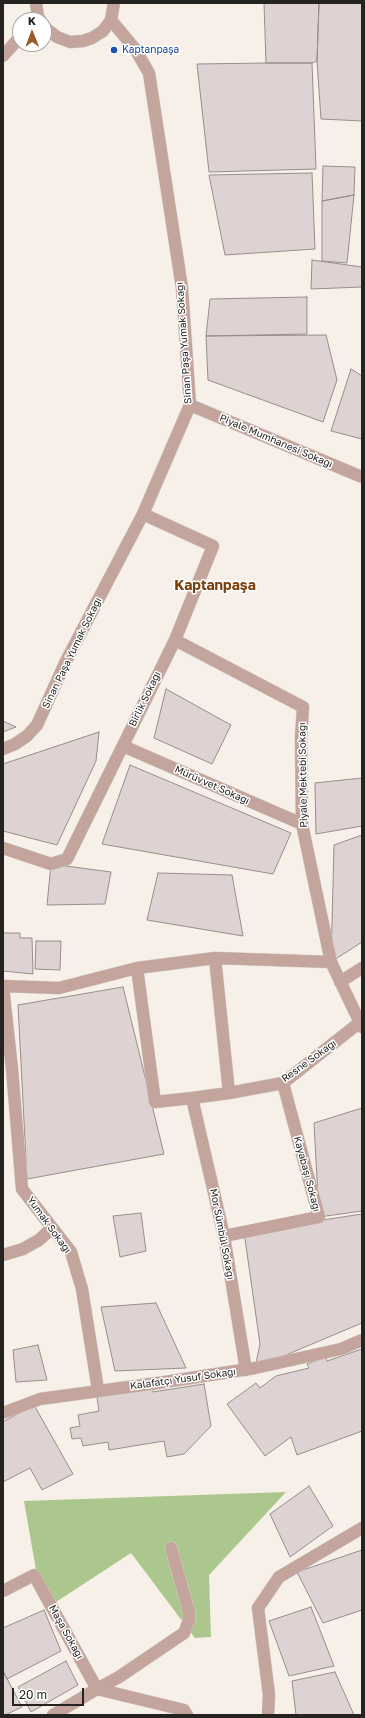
<!DOCTYPE html>
<html>
<head>
<meta charset="utf-8">
<style>
  body { margin:0 }
  #map { position:relative; width:365px; height:1718px; overflow:hidden; background:#f7f0e8; font-family:"Golos Text",sans-serif }
  canvas { display:block }
  .frame { position:absolute; inset:0; border:4px solid #252320; pointer-events:none }
  .north { position:absolute; left:12px; top:12px; width:40px; height:40px; box-sizing:border-box; background:#fff; border:1px solid #a8a7a6; border-radius:50%; rotate:359deg; font-size:11px; font-weight:700; line-height:16px; text-align:center; color:#252320 }
  .north::after { content:''; display:block; margin:auto; width:14px; height:18px; background:#9c5a28; clip-path:polygon(50% 0,100% 100%,50% 72%,0 100%) }
  .scale { position:absolute; left:12px; top:1688px; width:72px; height:18px; box-sizing:border-box; border:2px solid #252320; border-top:0; padding-left:5px; font-size:12px; line-height:14px; white-space:nowrap; color:#252320; -webkit-text-stroke:3px #fff; paint-order:stroke }
</style>
</head>
<body>
<div id="map">
<canvas width="365" height="1718"></canvas>
<div class="frame"></div>
<div class="north">K</div>
<div class="scale">20 m</div>
</div>
<script>
const context = document.querySelector('canvas').getContext('2d');
context.lineJoin = 'round';
function paint(path, color) {
  context.fillStyle = color;
  context.fill(path, 'evenodd');
}
function toPath(rows) {
  const path = new Path2D();
  for (const r of rows) {
    path.moveTo(r[0], r[1]);
    for (let i = 2; i < r.length; i += 2) path.lineTo(r[i], r[i + 1]);
  }
  return path;
}
function trace(path, color, width, dash) {
  context.strokeStyle = color;
  context.lineWidth = width;
  context.lineCap = dash ? 'butt' : 'round';
  context.setLineDash(dash || []);
  context.stroke(path);
}
function label(font, color, halo, rows, align = 'center') {
  context.font = font + ' "Golos Text",sans-serif';
  context.lineWidth = 3;
  context.setLineDash([]);
  context.textBaseline = 'middle';
  context.strokeStyle = halo;
  context.fillStyle = color;
  for (const [text, x, y, turn = 0] of rows) {
    context.save();
    context.translate(x, y);
    context.rotate((+turn || 0) * Math.PI / 180);
    context.textAlign = isNaN(turn) ? turn : align;
    if (halo) context.strokeText(text, 0, 0);
    context.fillText(text, 0, 0);
    context.restore();
  }
}
const forest = toPath([
  [286,1492,209,1575,211,1637,195,1638,131,1553,56,1602,36,1570,24,1501]
]);
const building = toPath([
  [264,3,319,3,317,61,312,63,266,63,264,3],
  [319,3,362,3,362,121,321,119,317,61,319,3],
  [266,63,312,63,316,169,209,172,197,64,266,63],
  [323,166,355,167,354,195,322,201,323,166],
  [312,173,315,249,225,255,209,175,312,173],
  [354,195,347,263,322,261,322,201,354,195],
  [312,260,362,267,362,287,311,289,312,260],
  [307,297,307,334,206,336,210,299,307,297],
  [326,335,337,380,323,422,208,380,206,336,326,335],
  [351,369,362,376,362,439,331,431,351,369],
  [166,689,231,725,212,764,154,738,166,689],
  [3,721,16,727,3,732,3,721],
  [99,732,96,761,57,845,3,831,3,764,99,732],
  [130,765,291,833,273,874,102,844,130,765],
  [362,778,362,826,316,834,315,783,362,778],
  [362,835,362,942,331,962,334,845,362,835],
  [51,864,111,872,105,904,47,905,51,864],
  [158,873,232,875,243,936,147,920,158,873],
  [3,933,20,933,20,938,32,938,33,974,3,971,3,933],
  [36,941,61,941,60,970,35,969,36,941],
  [123,987,164,1154,27,1179,18,1005,123,987],
  [362,1108,362,1211,319,1217,314,1123,362,1108],
  [141,1213,146,1251,120,1257,113,1216,141,1213],
  [362,1214,362,1323,255,1368,260,1344,244,1232,362,1214],
  [156,1303,186,1368,115,1371,101,1307,156,1303],
  [38,1345,47,1380,16,1382,13,1350,38,1345],
  [362,1349,362,1431,297,1455,291,1437,265,1456,227,1404,256,1383,260,1388,276,1376,309,1368,307,1364,326,1357,327,1361,362,1349],
  [204,1384,211,1426,184,1454,167,1457,164,1441,109,1450,108,1442,83,1446,81,1438,72,1439,70,1428,80,1426,78,1415,99,1411,97,1397,153,1388,153,1392,204,1384],
  [34,1405,73,1474,42,1490,30,1468,3,1482,3,1422,34,1405],
  [309,1486,333,1526,290,1557,270,1514,309,1486],
  [362,1550,362,1610,323,1623,297,1572,362,1550],
  [311,1607,334,1666,289,1676,269,1621,311,1607],
  [44,1610,61,1651,7,1679,3,1671,3,1628,44,1610],
  [66,1661,78,1685,31,1712,18,1687,66,1661],
  [3,1671,22,1707,5,1715,3,1715,3,1671],
  [335,1672,354,1715,296,1715,292,1681,335,1672]
]);
const lane = toPath([
  [3,1255,23,1249,39,1240,52,1228],
  [97,1689,119,1677,184,1633,189,1620,189,1612,171,1548]
]);
const street = toPath([
  [36,3,38,17,40,20],
  [44,27,57,37,70,42,83,41,92,38,103,31,111,20,114,3],
  [3,56,20,37],
  [190,405,362,477],
  [175,640,303,707,301,737,302,824,331,962,362,1027],
  [123,746,302,824],
  [3,749,15,744,27,736,37,725,66,661,143,514,190,405,182,288,149,73,135,49,111,20],
  [3,848,51,864,67,859,175,640,213,546,143,514],
  [137,968,155,1102,192,1098,229,1093,215,958],
  [340,982,362,968],
  [3,986,59,988,137,968,215,958,331,962],
  [3,987,12,1069,22,1189,71,1252,82,1289,98,1390],
  [229,1093,283,1083,359,1023],
  [192,1098,224,1236,246,1370],
  [224,1236,319,1217,283,1083],
  [3,1413,40,1399,165,1382,255,1368,341,1349,362,1340],
  [3,1591,34,1575,97,1689],
  [53,1715,97,1689,184,1710,187,1715],
  [268,1715,269,1695,258,1608,279,1577,362,1528]
]);
const markers = [
  [114,50,4,"#1a4fb4"]
];
const transitNames = [
  ["Kaptanpaşa",122,50]
];
const streetNames = [
  ["Sinan Paşa Yumak Sokağı",184,343,-94],
  ["Piyale Mumhanesi Sokağı",276,441,23],
  ["Sinan Paşa Yumak Sokağı",72,653,-64],
  ["Birlik Sokağı",145,699,-64],
  ["Piyale Mektebi Sokağı",303,775,-91],
  ["Mürüvvet Sokağı",212,785,24],
  ["Resne Sokağı",309,1061,-36],
  ["Kayabaşı Sokağı",307,1174,75],
  ["Yumak Sokağı",49,1225,54],
  ["Mor Sümbül Sokağı",222,1234,79],
  ["Kalafatçı Yusuf Sokağı",183,1379,-8],
  ["Maşa Sokağı",66,1632,61]
];
const districtNames = [
  ["Kaptanpaşa",215,586]
];
paint(forest, '#acc78d');
paint(building, '#ded3d2');
trace(building, '#978d8b', 1);
trace(lane, '#d1cbc4', 13);
trace(street, '#d1cbc4', 13);
trace(lane, '#c3a59d', 12);
trace(street, '#c3a59d', 12);
for (const [x, y, r, color] of markers) {
  const dot = new Path2D();
  dot.arc(x, y, r, 0, 2 * Math.PI);
  context.fillStyle = color;
  context.fill(dot);
  trace(dot, '#fff', 1.5);
}
label('10px', '#164399', '#fff', transitNames, 'left');
label('10px', '#252320', '#fff', streetNames);
label('bold 14px', '#7b400f', '#fff', districtNames);
</script>
</body>
</html>
